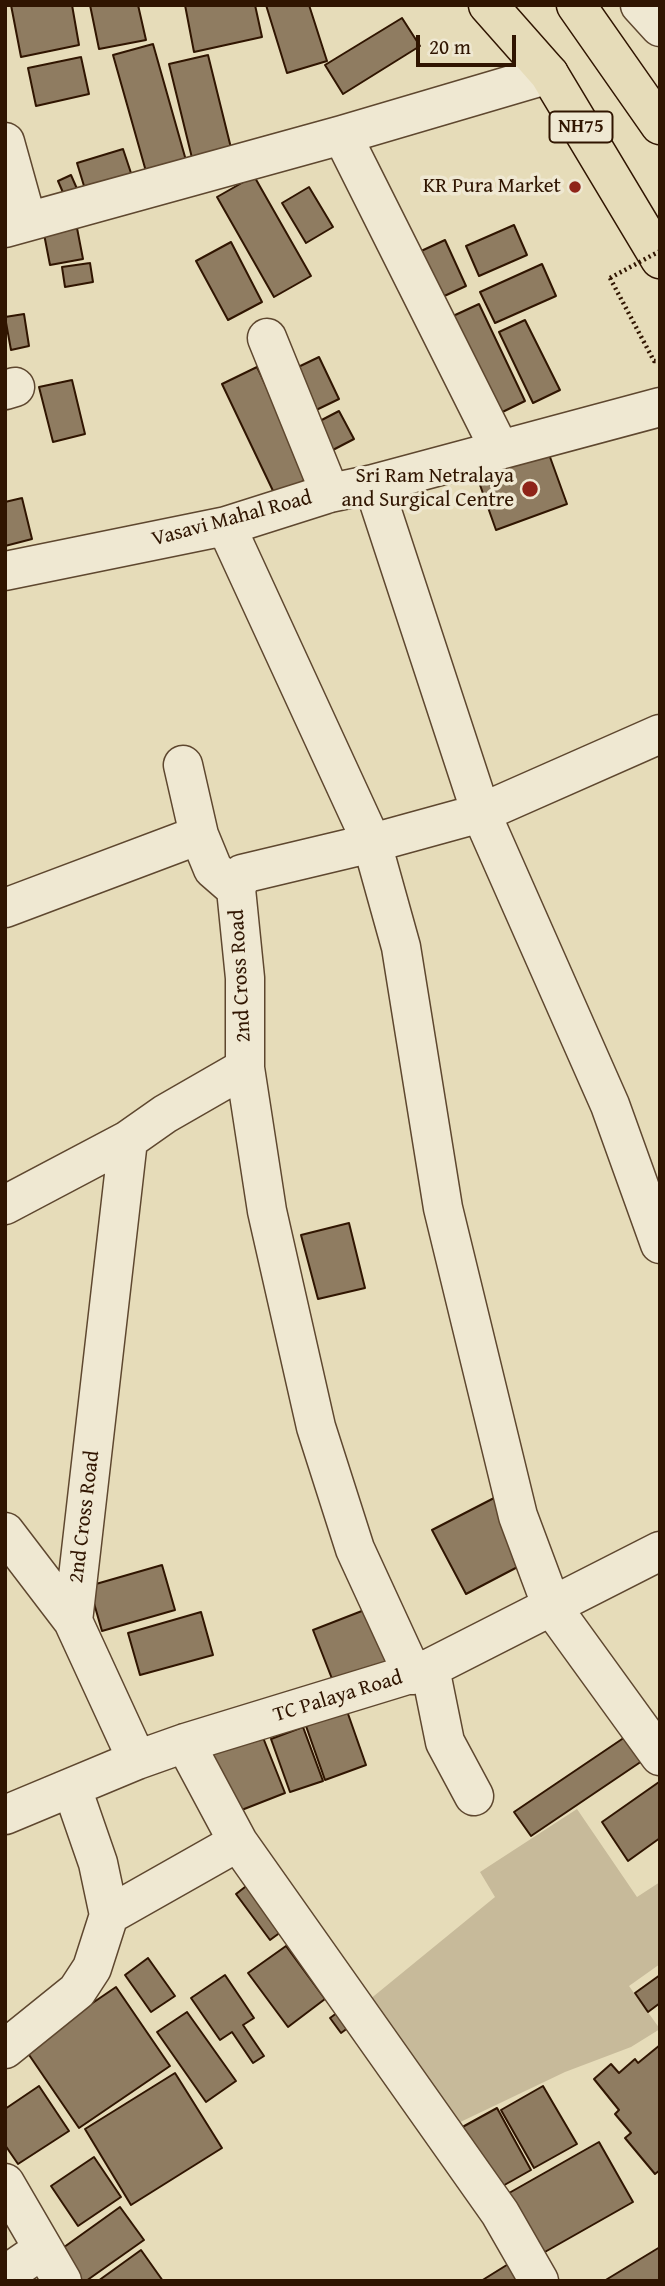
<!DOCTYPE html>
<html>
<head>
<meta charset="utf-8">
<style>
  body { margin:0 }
  #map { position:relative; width:665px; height:2286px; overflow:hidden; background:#e6dcb9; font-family:"Gentium Book Plus",serif }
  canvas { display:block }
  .frame { position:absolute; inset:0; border:7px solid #301501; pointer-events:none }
  .scale { position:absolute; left:416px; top:35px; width:100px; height:32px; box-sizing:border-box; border:4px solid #301501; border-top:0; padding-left:9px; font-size:21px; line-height:24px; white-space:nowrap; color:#301501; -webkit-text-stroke:5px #efe8d2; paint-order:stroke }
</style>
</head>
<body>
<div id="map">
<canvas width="665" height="2286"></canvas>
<div class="frame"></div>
<div class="scale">20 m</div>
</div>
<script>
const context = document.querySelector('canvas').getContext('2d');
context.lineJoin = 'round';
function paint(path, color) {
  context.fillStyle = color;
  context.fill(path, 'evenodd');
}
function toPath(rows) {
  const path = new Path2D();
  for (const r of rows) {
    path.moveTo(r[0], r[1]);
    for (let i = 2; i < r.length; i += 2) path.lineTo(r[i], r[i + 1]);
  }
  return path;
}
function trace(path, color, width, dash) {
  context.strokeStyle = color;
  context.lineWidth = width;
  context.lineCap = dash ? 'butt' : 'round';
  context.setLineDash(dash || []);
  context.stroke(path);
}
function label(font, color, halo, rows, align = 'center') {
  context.font = font + ' "Gentium Book Plus",serif';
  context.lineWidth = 7;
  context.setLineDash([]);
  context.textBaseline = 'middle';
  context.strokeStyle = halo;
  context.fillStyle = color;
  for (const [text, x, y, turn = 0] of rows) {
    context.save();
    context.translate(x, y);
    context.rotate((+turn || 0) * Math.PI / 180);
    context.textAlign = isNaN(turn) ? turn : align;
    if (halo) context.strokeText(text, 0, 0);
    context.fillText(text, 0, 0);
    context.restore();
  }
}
const green = toPath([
  [577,1809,637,1897,660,1882,660,1964,629,1986,660,2029,631,2047,565,2072,452,2126,369,2000,495,1897,480,1872]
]);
const building = toPath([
  [11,5,72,5,79,45,21,57,11,5],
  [90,5,138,5,146,40,99,49,90,5],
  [185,5,255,5,262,37,194,52,185,5],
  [266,5,309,5,327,61,287,73,266,5],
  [402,18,420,46,343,94,325,65,402,18],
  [153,44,187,164,147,175,113,55,153,44],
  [208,55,232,152,193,162,169,64,208,55],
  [81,57,89,94,36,106,28,68,81,57],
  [123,149,135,185,88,199,77,163,123,149],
  [71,175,81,198,68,204,58,181,71,175],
  [254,176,311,276,274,297,217,197,254,176],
  [309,187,333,227,306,243,282,203,309,187],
  [514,225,527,255,479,276,466,246,514,225],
  [77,228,83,259,50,265,44,234,77,228],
  [445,240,466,286,414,310,393,264,445,240],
  [231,242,262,302,228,320,196,261,231,242],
  [90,263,93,282,65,287,62,267,90,263],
  [542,264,556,296,495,323,480,292,542,264],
  [479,304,525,401,486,420,440,322,479,304],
  [24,314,29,346,11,350,5,317,24,314],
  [525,320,560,390,533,403,499,332,525,320],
  [319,357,339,399,312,412,292,370,319,357],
  [257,367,310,478,275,495,222,384,257,367],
  [72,380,85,434,53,442,39,387,72,380],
  [339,411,354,439,329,452,314,424,339,411],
  [546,446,567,504,496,530,475,471,546,446],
  [22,498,32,539,5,546,5,502,22,498],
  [349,1223,365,1288,318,1299,301,1235,349,1223],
  [496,1497,529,1561,466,1594,432,1530,496,1497],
  [162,1565,175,1610,102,1631,89,1586,162,1565],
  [367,1609,390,1667,336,1689,313,1630,367,1609],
  [201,1612,213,1655,140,1675,128,1633,201,1612],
  [347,1711,366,1765,325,1780,306,1726,347,1711],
  [303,1727,323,1781,290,1792,271,1739,303,1727],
  [631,1733,648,1757,531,1836,514,1812,631,1733],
  [262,1735,285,1793,234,1813,211,1755,262,1735],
  [659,1782,660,1838,628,1861,602,1822,659,1782],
  [254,1880,289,1926,270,1940,236,1894,254,1880],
  [286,1946,325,1999,288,2027,248,1973,286,1946],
  [148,1958,175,1996,151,2012,125,1975,148,1958],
  [225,1975,254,2018,243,2025,264,2056,253,2063,232,2032,220,2040,191,1998,225,1975],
  [660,1975,660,2003,648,2012,635,1993,660,1975],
  [116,1987,170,2066,79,2128,25,2049,116,1987],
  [345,2007,356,2022,341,2033,330,2018,345,2007],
  [187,2012,236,2081,206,2102,157,2032,187,2012],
  [660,2045,660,2170,655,2174,625,2138,631,2133,615,2114,619,2110,594,2079,611,2064,619,2073,635,2059,638,2063,660,2045],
  [175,2073,222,2148,131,2205,85,2129,175,2073],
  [39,2086,69,2131,18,2164,5,2145,5,2109,39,2086],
  [543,2086,577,2144,534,2168,501,2110,543,2086],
  [497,2108,531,2170,492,2192,457,2130,497,2108],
  [599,2142,633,2202,536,2257,502,2197,599,2142],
  [94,2157,121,2197,78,2226,51,2186,94,2157],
  [120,2207,144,2240,86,2281,82,2281,60,2250,120,2207],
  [660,2247,660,2281,604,2281,660,2247],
  [141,2250,163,2281,98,2281,141,2250],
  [518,2258,531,2281,481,2281,518,2258]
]);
const path = toPath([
  [610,278,654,361,660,361]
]);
const minor = toPath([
  [640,5,660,27],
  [342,135,500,450],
  [5,142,27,221],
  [5,228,342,135,549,74],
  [267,338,330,493],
  [5,390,15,387],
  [373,484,481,813,610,1105,660,1244],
  [226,526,372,843,401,947,443,1208,518,1516,552,1607,660,1756],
  [5,571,226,526,330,493,373,484,660,407],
  [183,765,199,835,213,869,236,889],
  [5,908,199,835],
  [245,1068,267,1211,316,1427,355,1549,413,1675],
  [5,1205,128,1140],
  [5,1532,73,1621,137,1760],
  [73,1621,128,1140,165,1114,245,1068,245,978,236,889,242,874,372,843,481,813,660,734],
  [430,1668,445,1742,474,1796],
  [185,1743,238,1842,500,2213,539,2281],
  [5,1815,137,1760,185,1743,430,1668,660,1551],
  [109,1915,238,1842],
  [5,2049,77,1991,92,1968,109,1915,98,1863,72,1788],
  [5,2183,62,2281],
  [5,2275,43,2249]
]);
const highway = toPath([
  [488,5,549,74,660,259],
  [576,5,660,125]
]);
const pathBridge = toPath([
  [610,278,660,251]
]);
const markers = [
  [575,187,7,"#8f2418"],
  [530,489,9,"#8f2418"]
];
const shields = [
  [581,127,63]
];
const shieldNames = [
  ["NH75",581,127]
];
const poiNames = [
  ["KR Pura Market",561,187],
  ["Sri Ram Netralaya",514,477],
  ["and Surgical Centre",514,501]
];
const streetNames = [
  ["Vasavi Mahal Road",232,519,-15],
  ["2nd Cross Road",241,976,-93],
  ["2nd Cross Road",85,1517,-83],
  ["TC Palaya Road",338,1697,-17]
];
paint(green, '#c7ba9a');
paint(building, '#8f7c61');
trace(building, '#301501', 2);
trace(minor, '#5e472f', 41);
trace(highway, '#301501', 41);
trace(path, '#301501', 4.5, [2, 3.5]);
trace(minor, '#efe8d2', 38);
trace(highway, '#e6dcb9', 38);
trace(pathBridge, '#301501', 4.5, [2, 3.5]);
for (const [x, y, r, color] of markers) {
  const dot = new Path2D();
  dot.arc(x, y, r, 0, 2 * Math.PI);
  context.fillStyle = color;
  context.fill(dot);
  trace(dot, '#efe8d2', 2.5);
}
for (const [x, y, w] of shields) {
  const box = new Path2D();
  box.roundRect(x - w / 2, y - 15.5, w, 31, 5);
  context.fillStyle = '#efe8d2';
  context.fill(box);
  trace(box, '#301501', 2);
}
label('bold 19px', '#301501', null, shieldNames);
label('21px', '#301501', '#efe8d2', poiNames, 'right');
label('21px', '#301501', '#efe8d2', streetNames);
</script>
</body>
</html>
